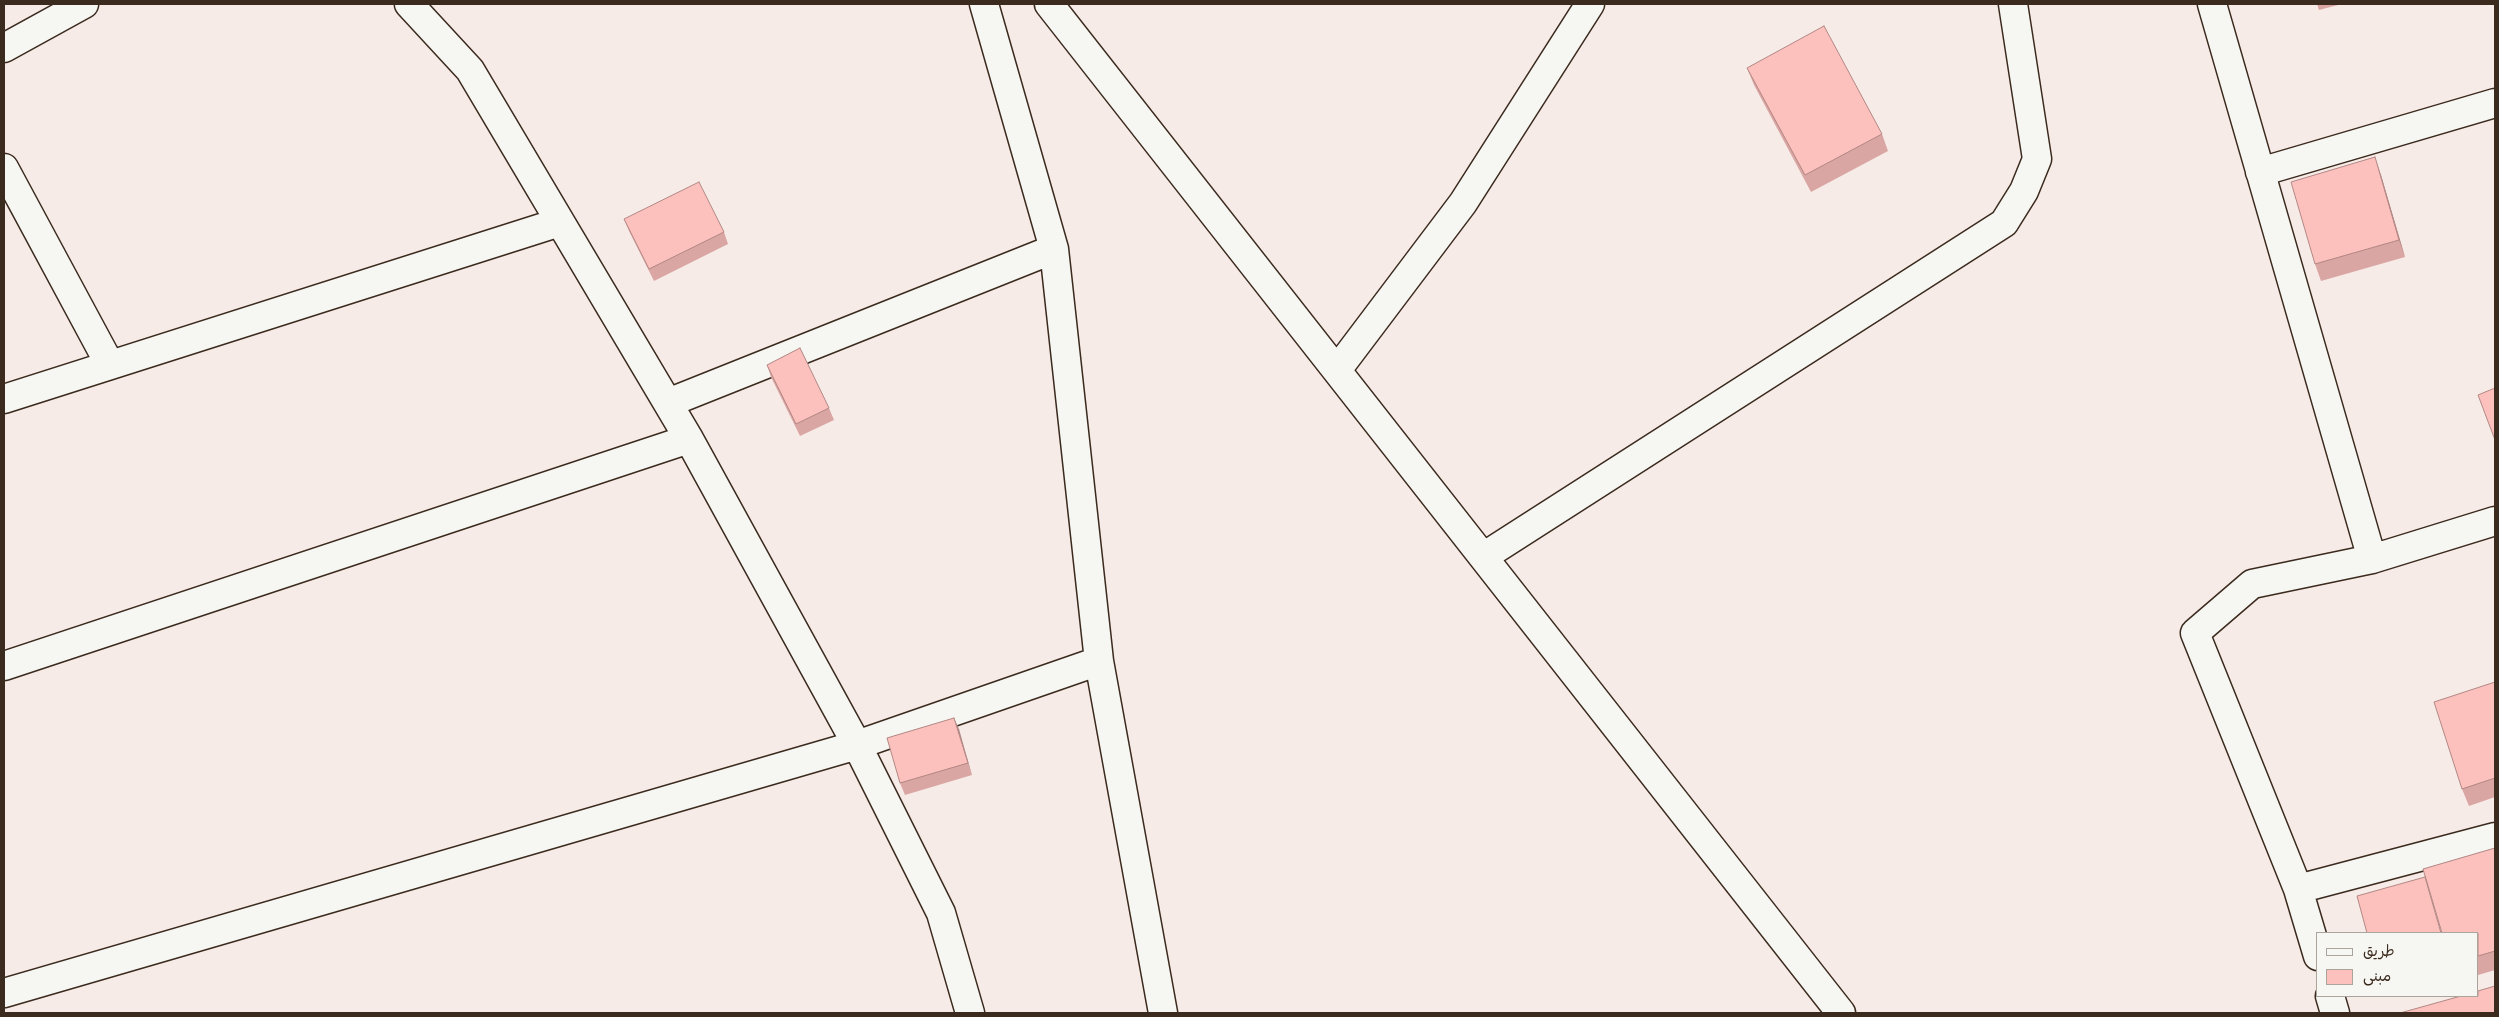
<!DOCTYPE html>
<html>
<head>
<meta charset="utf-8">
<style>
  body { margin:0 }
  #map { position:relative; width:2499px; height:1017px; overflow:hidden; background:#f7ebe7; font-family:Kalam,"Playpen Sans Arabic",sans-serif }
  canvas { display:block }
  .frame { position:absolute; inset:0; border:5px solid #3b2a1e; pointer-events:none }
  .legend { position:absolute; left:2316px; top:932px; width:162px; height:65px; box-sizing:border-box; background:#f6f6f2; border:1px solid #aba49d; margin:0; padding:6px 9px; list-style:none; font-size:15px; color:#3b2a1e }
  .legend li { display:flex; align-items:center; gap:10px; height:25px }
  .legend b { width:25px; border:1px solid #aba49d }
</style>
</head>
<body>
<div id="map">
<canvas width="2499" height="1017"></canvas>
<div class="frame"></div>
<ul class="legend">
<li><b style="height:6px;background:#f6f6f2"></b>طريق</li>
<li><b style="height:14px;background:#fdc1bd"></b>مبنى</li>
</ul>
</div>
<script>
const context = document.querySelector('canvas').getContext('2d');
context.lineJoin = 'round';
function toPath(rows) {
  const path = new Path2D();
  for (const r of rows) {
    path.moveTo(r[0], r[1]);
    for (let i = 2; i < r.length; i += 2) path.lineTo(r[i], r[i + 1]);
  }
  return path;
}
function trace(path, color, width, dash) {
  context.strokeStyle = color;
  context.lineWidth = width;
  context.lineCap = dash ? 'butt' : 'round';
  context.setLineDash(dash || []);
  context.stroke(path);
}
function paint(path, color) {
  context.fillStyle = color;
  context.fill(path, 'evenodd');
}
const minor = toPath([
  [409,4,470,70,689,439,857,745,941,913,970,1013],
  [984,4,1054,249,1099,661,1163,1013],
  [1049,4,1841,1013],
  [2212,4,2372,559],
  [4,48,84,4],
  [4,168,110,365],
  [2260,172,2495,103],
  [1337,370,1463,203,1590,4],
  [4,399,560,222],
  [668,403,1054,249],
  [1483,557,2004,223,2024,191,2037,159,2013,4],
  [4,666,689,439],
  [2298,889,2495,837],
  [2318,956,2298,889,2195,633,2252,584,2372,559,2495,521],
  [4,993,857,745,1099,661],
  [2330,996,2335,1013]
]);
const wall = toPath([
  [2317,4,2342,4,2319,10],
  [1747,68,1882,134,1888,151,1811,192,1754,85],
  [2381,175,2405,257,2321,281,2315,264],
  [624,219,724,232,728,244,654,281,629,231],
  [767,365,829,408,834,420,800,436,771,377],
  [2495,682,2495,797,2469,806,2462,789],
  [954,718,972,775,905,795,900,783],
  [2495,848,2495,970,2478,975,2478,933,2425,877]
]);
const shadedWall = toPath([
  [2375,157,2381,175,2405,257,2399,240],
  [954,718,959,729,972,775,968,763]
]);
const building = toPath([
  [1824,26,1882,134,1805,175,1747,68,1824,26],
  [2375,157,2399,240,2315,264,2291,182,2375,157],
  [699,182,724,232,649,269,624,219,699,182],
  [800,348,829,408,796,424,767,365,800,348],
  [2495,388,2495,440,2478,395,2495,388],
  [2495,682,2495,778,2462,789,2434,702,2495,682],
  [954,718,968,763,900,783,887,738,954,718],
  [2495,848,2495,951,2478,956,2478,933,2442,933,2423,869,2495,848],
  [2425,877,2441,933,2367,933,2357,896,2425,877],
  [2495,986,2495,1013,2400,1013,2461,996,2478,996,2478,991,2495,986]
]);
trace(minor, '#3b2a1e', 31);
trace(minor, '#f6f6f2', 28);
paint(wall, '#daa6a3');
paint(shadedWall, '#b18784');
paint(building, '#fdc1bd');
trace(building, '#b18784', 1);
</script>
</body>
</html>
